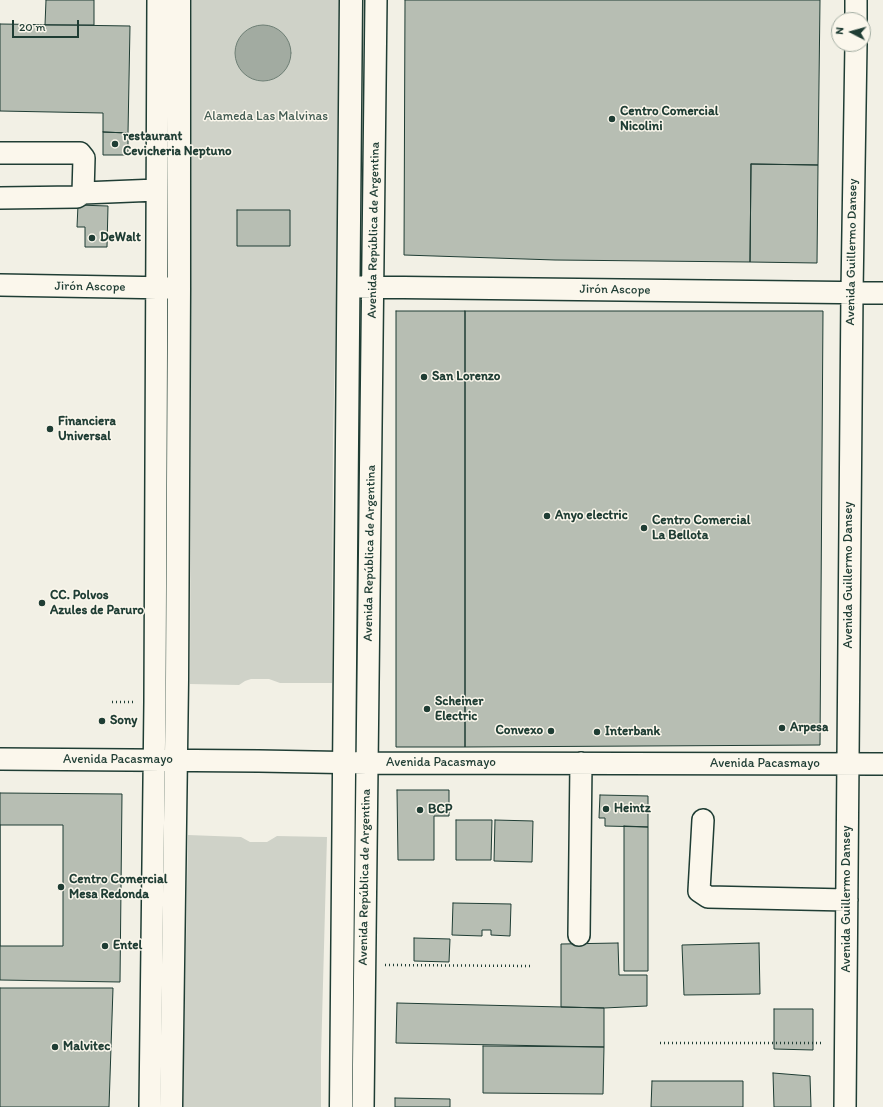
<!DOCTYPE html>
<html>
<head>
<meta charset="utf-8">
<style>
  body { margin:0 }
  #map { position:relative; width:883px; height:1107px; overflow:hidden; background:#f2f0e5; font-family:Itim,sans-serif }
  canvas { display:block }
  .north { position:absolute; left:831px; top:12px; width:40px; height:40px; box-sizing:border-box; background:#fbf7ec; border:1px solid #a3ada2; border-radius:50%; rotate:276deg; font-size:11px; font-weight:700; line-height:16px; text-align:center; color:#1f3d34 }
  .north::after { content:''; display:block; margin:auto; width:14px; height:18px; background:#1f3d34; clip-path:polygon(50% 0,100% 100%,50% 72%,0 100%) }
  .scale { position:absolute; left:12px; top:20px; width:67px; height:18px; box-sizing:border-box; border:2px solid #1f3d34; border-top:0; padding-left:5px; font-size:12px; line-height:14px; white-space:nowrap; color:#1f3d34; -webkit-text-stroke:3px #fbf7ec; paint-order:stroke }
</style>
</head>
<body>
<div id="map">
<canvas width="883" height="1107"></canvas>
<div class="north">N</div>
<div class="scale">20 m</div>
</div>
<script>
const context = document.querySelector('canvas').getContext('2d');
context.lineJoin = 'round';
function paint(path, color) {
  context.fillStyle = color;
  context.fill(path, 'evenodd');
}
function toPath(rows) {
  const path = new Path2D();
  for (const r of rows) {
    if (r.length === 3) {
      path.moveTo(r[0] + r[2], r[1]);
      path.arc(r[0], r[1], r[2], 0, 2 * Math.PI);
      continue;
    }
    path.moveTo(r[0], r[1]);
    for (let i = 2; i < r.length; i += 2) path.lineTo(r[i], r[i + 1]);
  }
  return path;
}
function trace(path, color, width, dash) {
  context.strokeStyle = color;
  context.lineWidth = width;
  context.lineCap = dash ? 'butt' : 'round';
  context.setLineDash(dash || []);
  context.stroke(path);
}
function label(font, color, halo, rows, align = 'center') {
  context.font = font + ' Itim,sans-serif';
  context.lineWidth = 3;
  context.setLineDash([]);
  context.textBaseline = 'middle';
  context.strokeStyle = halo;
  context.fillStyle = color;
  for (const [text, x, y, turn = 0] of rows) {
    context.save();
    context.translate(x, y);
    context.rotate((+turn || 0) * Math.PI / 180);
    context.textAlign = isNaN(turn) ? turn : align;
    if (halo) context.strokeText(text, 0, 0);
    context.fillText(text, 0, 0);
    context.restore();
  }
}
const green = toPath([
  [192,0,343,0,333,438,332,683,280,683,269,679,251,679,245,681,239,685,190,684],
  [188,835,241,837,250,842,267,842,277,836,327,837,321,1057,321,1107,183,1107]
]);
const water = toPath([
  [263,53,28]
]);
const building = toPath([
  [46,0,94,0,94,25,45,25,46,0],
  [405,0,820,0,818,165,751,164,750,262,555,260,404,255,405,0],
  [0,24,130,26,128,133,103,132,103,113,0,111,0,24],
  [103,132,128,133,128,155,103,155,103,132],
  [751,164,818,165,817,263,750,262,751,164],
  [78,205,108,206,107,247,85,247,85,227,77,227,78,205],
  [237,210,290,210,290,246,237,246,237,210],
  [396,311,465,311,465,747,396,747,396,311],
  [465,311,823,311,820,745,465,747,465,311],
  [397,790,449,790,449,816,434,816,434,860,398,860,397,790],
  [0,793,122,794,120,982,0,980,0,793],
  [600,795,648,796,648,827,605,826,605,818,599,818,600,795],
  [456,820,492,820,491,860,456,860,456,820],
  [495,820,533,821,532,862,494,861,495,820],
  [0,825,63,825,63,946,0,946,0,825],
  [624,826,648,827,648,971,624,971,624,826],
  [453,903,511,904,510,936,491,935,491,930,482,930,482,936,452,935,453,903],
  [414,938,450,939,449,962,414,961,414,938],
  [618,943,619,975,647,975,647,1006,604,1008,561,1007,561,944,618,943],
  [759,943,760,994,684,995,682,945,759,943],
  [0,988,113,988,109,1107,0,1107,0,988],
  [397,1003,604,1008,604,1047,396,1043,397,1003],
  [774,1009,813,1009,813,1050,774,1049,774,1009],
  [483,1046,604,1047,603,1094,483,1093,483,1046],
  [773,1073,810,1076,811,1107,774,1107,773,1073],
  [652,1081,743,1081,743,1107,651,1107,652,1081],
  [395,1098,450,1099,450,1107,395,1107,395,1098]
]);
const path = toPath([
  [112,702,134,702],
  [385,965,533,966],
  [660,1043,824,1043]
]);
const minor = toPath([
  [856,20,856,0],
  [0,153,80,153,84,158,83,193,77,197,0,198],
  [83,193,157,190],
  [0,285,171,288],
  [360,287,883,293],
  [0,759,259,761,367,763,883,764],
  [703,820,699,891,708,897,847,900],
  [579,935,581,763],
  [150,1107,155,702,158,0],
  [363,1107,376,0],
  [845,1107,852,292,856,44]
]);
const major = toPath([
  [171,1107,177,680,179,288,179,0],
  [341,1107,351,0]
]);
const markers = [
  [612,119,4,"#1f3d34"],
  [115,144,4,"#1f3d34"],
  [92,238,4,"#1f3d34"],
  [424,377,4,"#1f3d34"],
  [50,429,4,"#1f3d34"],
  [547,516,4,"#1f3d34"],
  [644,528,4,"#1f3d34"],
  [42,603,4,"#1f3d34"],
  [427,709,4,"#1f3d34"],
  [102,721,4,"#1f3d34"],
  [782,728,4,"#1f3d34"],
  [551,731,4,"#1f3d34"],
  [597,732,4,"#1f3d34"],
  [606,809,4,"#1f3d34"],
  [420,810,4,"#1f3d34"],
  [61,887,4,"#1f3d34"],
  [105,946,4,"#1f3d34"],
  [55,1047,4,"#1f3d34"]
];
const poiNames = [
  ["Centro Comercial",620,112],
  ["Nicolini",620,127],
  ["restaurant",123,137],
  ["Cevicheria Neptuno",123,152],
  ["DeWalt",100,238],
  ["San Lorenzo",432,377],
  ["Financiera",58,422],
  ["Universal",58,437],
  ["Anyo electric",555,516],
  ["Centro Comercial",652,521],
  ["La Bellota",652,536],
  ["CC. Polvos",50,596],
  ["Azules de Paruro",50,611],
  ["Scheiner",435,702],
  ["Electric",435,717],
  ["Sony",110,721],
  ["Arpesa",790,728],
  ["Convexo",543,731,"right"],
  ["Interbank",605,732],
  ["Heintz",614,809],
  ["BCP",428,810],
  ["Centro Comercial",69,880],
  ["Mesa Redonda",69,895],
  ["Entel",113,946],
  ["Malvitec",63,1047]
];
const parkNames = [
  ["Alameda Las Malvinas",266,117]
];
const streetNames = [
  ["Avenida República de Argentina",374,230,-89],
  ["Avenida Guillermo Dansey",852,252,-89],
  ["Jirón Ascope",90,287,1],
  ["Jirón Ascope",615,290,1],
  ["Avenida República de Argentina",370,553,-89],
  ["Avenida Guillermo Dansey",849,575,-90],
  ["Avenida Pacasmayo",118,760],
  ["Avenida Pacasmayo",441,763],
  ["Avenida Pacasmayo",765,764],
  ["Avenida República de Argentina",365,877,-89],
  ["Avenida Guillermo Dansey",847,899,-90]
];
paint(green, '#cfd2c8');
paint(water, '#a2aba1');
trace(water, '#6e7f75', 1);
paint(building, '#b7beb3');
trace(building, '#1f3d34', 1);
trace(minor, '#1f3d34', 24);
trace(major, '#1f3d34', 25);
trace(path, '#1f3d34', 2.5, [1, 3]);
trace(minor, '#fbf7ec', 21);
trace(major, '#fbf7ec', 22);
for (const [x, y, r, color] of markers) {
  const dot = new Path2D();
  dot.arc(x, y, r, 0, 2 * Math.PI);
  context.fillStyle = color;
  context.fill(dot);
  trace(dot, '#fbf7ec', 1.5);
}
label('bold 13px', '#1f3d34', '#fbf7ec', poiNames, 'left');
label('13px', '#425b52', '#fbf7ec', parkNames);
label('13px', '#1f3d34', '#fbf7ec', streetNames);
</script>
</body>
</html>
